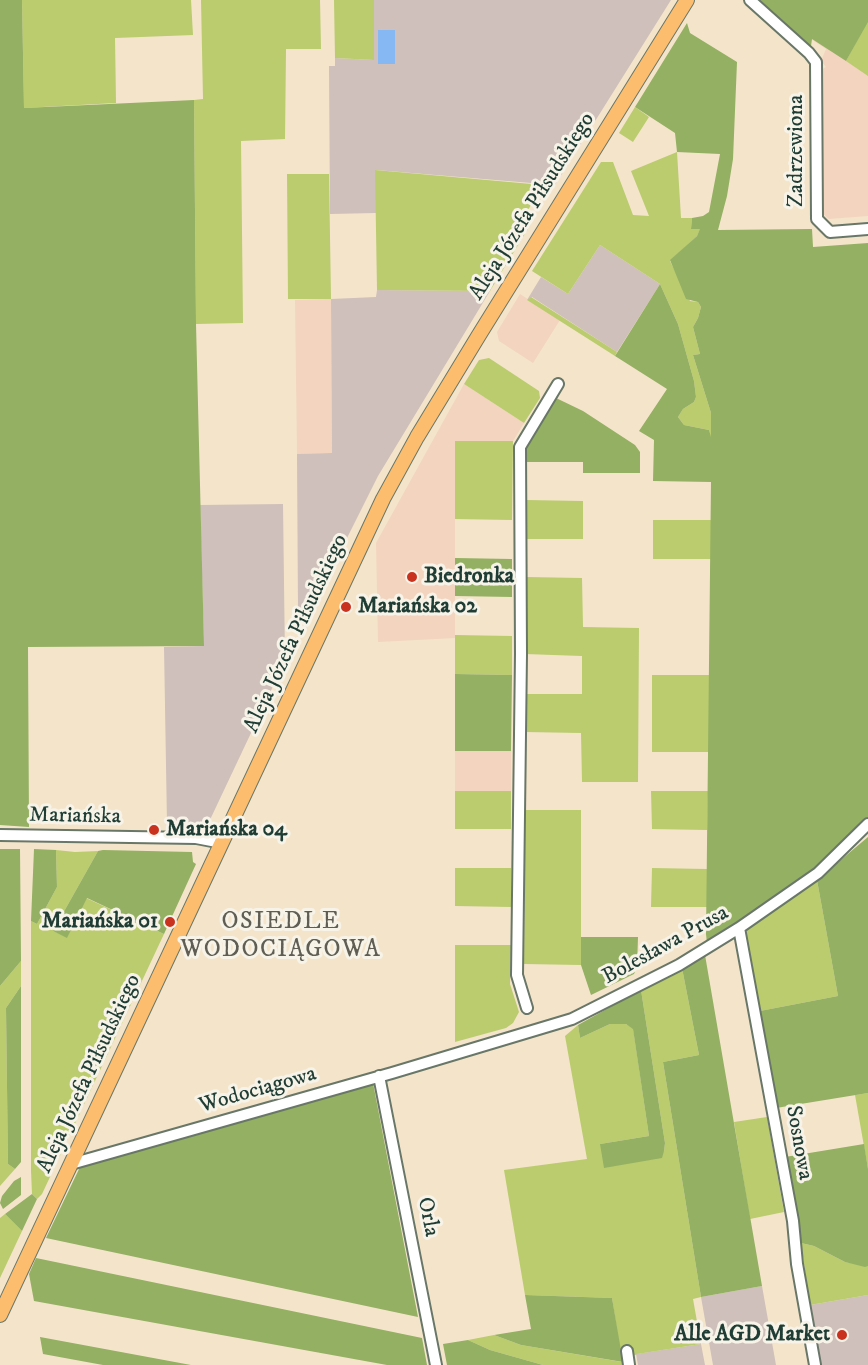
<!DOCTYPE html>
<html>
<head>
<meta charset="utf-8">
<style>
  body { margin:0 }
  canvas { display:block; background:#f3e4ca }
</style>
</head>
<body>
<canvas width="868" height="1365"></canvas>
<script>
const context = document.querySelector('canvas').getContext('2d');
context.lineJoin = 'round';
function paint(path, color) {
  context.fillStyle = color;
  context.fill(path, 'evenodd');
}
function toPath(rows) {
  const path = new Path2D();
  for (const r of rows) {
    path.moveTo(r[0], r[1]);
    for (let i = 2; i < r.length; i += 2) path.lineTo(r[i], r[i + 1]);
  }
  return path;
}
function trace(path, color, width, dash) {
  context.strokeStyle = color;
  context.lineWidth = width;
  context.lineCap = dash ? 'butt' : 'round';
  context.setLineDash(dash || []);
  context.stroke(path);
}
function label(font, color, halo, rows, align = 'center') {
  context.font = font + ' "IM FELL DW Pica",serif';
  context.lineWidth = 6;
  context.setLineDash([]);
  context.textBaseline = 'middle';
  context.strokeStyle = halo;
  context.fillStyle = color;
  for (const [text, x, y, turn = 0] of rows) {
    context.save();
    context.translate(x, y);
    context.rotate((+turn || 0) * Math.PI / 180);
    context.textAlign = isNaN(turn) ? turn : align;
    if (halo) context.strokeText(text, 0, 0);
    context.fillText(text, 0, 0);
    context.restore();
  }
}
const built = toPath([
  [868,0,868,216,829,219,821,212,821,70,826,67,821,61,826,49,811,39],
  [520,294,560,320,533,363,499,341,497,332],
  [331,299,332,453,297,454,295,300],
  [464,384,524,423,513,441,455,441,455,638,378,642,376,543],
  [455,751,511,751,511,791,455,791]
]);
const industrial = toPath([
  [374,0,671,0,555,185,376,170,376,213,330,214,329,66,335,66,335,58,374,60],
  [600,245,660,284,617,352,532,297,527,300,541,277,568,294],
  [377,290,490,291,378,476,308,616,298,611,297,454,332,453,331,299,376,297],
  [283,504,285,661,208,824,167,824,164,647,204,646,200,505],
  [762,1286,776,1365,713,1365,701,1297],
  [868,1295,868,1365,821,1365,810,1305],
  [701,1344,705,1365,638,1365,636,1354]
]);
const green = toPath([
  [22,0,191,0,193,35,115,38,116,103,24,108],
  [201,0,320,0,321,49,286,49,285,139,241,141,243,323,196,324,194,100,203,99],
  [334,0,374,0,374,60,335,58],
  [867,22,868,22,868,76,846,61],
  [635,107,649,117,633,142,619,133],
  [677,152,681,218,692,218,691,229,701,228,697,236,670,261,690,301,698,302,701,307,698,318,693,327,700,354,693,355,711,413,711,440,709,430,684,425,678,417,683,409,694,402,696,397,694,381,678,324,660,284,600,245,568,294,532,271,601,162,613,162,633,215,649,216,631,171],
  [375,170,543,185,528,210,531,224,490,291,377,290],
  [287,174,329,174,331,299,288,299],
  [531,297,617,352,615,356,527,300],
  [489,358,539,391,540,398,524,423,464,384,479,360],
  [455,441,513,441,512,520,455,519],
  [526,500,583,501,583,539,526,539],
  [653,520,711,520,711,559,653,559],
  [526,577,582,578,583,627,639,628,638,782,582,782,581,733,525,732,526,694,582,694,582,656,525,654],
  [455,635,512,636,512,675,455,674],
  [652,675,710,675,709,752,652,752],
  [455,791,511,791,511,829,455,829],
  [651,791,708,791,707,830,652,829],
  [525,810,581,810,581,965,524,964],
  [56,850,75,852,98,851,53,931,67,937,86,898,164,934,42,1194,37,1199,32,1194,31,1171,31,921,37,924,57,887],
  [455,868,511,868,511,907,455,906],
  [652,868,707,869,707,907,651,907],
  [817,880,838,996,760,1011,745,930],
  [455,945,511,945,510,984,519,1012,513,1023,506,1028,455,1042],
  [21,961,21,986,6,1008,8,1164,15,1169,0,1186,0,986],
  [682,968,699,1055,663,1062,701,1297,693,1299,701,1344,637,1354,623,1362,623,1365,543,1365,490,1350,468,1340,494,1335,521,1345,622,1362,612,1298,525,1295,504,1170,587,1159,565,1036,578,1025,580,1038,610,1024,626,1024,633,1028,649,1136,600,1144,664,1151,665,1143,641,990],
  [868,1093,868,1169,855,1095],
  [767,1117,784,1212,750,1219,734,1122],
  [5,1214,22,1231,0,1278,0,1218],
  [801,1243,814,1246,845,1262,868,1266,868,1295,810,1305]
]);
const forest = toPath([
  [0,0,22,0,24,108,194,100,196,324,204,646,28,647,29,827,0,825],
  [755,0,868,0,868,22,846,61,812,39,811,46,805,44],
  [687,23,690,33,737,62,733,159,727,196,718,230,812,229,813,247,868,243,868,817,820,864,707,943,706,934,711,482,653,481,654,440,639,431,667,389,615,356,660,284,678,324,694,381,696,397,694,402,683,409,678,417,684,425,709,430,711,437,711,413,693,355,700,354,693,327,698,318,701,307,698,302,686,299,670,260,697,236,700,229,691,229,692,218,703,216,709,212,720,154,677,152,675,133,635,107],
  [556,398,583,411,635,445,640,452,640,473,583,473,583,462,527,462,526,446],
  [455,558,512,559,512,597,455,596],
  [455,674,512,675,511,751,455,751],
  [868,837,868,1093,776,1108,760,1011,838,996,817,880],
  [0,849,20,849,21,961,0,986],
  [34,849,56,850,57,887,37,924,31,921],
  [103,850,192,852,193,862,196,864,164,934,87,898,67,938,53,931,98,851],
  [581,937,638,937,637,967,634,974,591,995,581,965],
  [705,955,762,1286,701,1297,663,1062,699,1055,682,968],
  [21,986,21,1162,15,1169,8,1164,6,1008],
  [641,990,665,1143,664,1151,662,1158,604,1168,600,1144,649,1136,633,1029,626,1024,610,1024,580,1038,578,1025],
  [373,1083,418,1317,46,1238,80,1167],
  [864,1144,868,1169,868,1266,865,1267,845,1262,814,1246,801,1243,785,1157],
  [21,1177,21,1195,3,1209,0,1203,2,1196,14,1181],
  [32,1194,37,1199,22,1231,5,1214],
  [36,1258,422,1338,427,1365,387,1365,34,1301,29,1274],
  [525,1295,612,1298,623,1362,521,1345,494,1335,531,1329],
  [40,1337,191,1365,103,1365,43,1354],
  [468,1340,490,1350,543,1365,447,1365,443,1344]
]);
const water = toPath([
  [378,30,395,30,395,64,378,64]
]);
const minor = toPath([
  [750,0,809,53,816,62,817,219,830,232,868,229],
  [0,835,196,838,222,843],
  [739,928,793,1221,797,1264,815,1365],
  [527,1008,517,975,521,654,520,447,558,384],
  [379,1076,436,1365],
  [71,1164,392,1073,572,1019,679,965,739,928,818,873,868,824],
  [627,1351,629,1365]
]);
const major = toPath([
  [0,1315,383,499,417,437,479,335,687,0]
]);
const markers = [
  [412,577,6,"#c8321e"],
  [346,607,6,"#c8321e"],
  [154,830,6,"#c8321e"],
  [170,922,6,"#c8321e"],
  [842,1335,6,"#c8321e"]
];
const streetNames = [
  ["Zadrzewiona",797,151,-90],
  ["Aleja Józefa Piłsudskiego",533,207,-58],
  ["Aleja Józefa Piłsudskiego",297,634,-65],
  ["Mariańska",75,817,1],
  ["Bolesława Prusa",666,946,-29],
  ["Aleja Józefa Piłsudskiego",90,1074,-65],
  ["Wodociągowa",258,1091,-16],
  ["Sosnowa",798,1143,80],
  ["Orla",427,1217,79]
];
const poiNames = [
  ["Biedronka",424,577],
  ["Mariańska 02",358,607],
  ["Mariańska 04",166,830],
  ["Mariańska 01",158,922,"right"],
  ["Alle AGD Market",830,1335,"right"]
];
const neighbourhoodNames = [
  ["OSIEDLE",281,923],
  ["WODOCIĄGOWA",281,951]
];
paint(built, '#f3d4bf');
paint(industrial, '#cfc0bb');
paint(green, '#bbcc6f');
paint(forest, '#94b062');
paint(water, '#86b8f3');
trace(minor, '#697768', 14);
trace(major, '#697768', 16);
trace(minor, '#fff', 10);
trace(major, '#fcbd6f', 14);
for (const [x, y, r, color] of markers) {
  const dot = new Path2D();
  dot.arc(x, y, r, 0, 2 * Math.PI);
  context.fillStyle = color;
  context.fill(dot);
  trace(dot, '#f7f3e8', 2);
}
label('22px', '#1f3d34', '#f7f3e8', streetNames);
label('bold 22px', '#1f3d34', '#f7f3e8', poiNames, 'left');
context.letterSpacing = '1.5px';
label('24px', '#605e54', '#f7f3e8', neighbourhoodNames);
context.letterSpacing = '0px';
</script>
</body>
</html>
